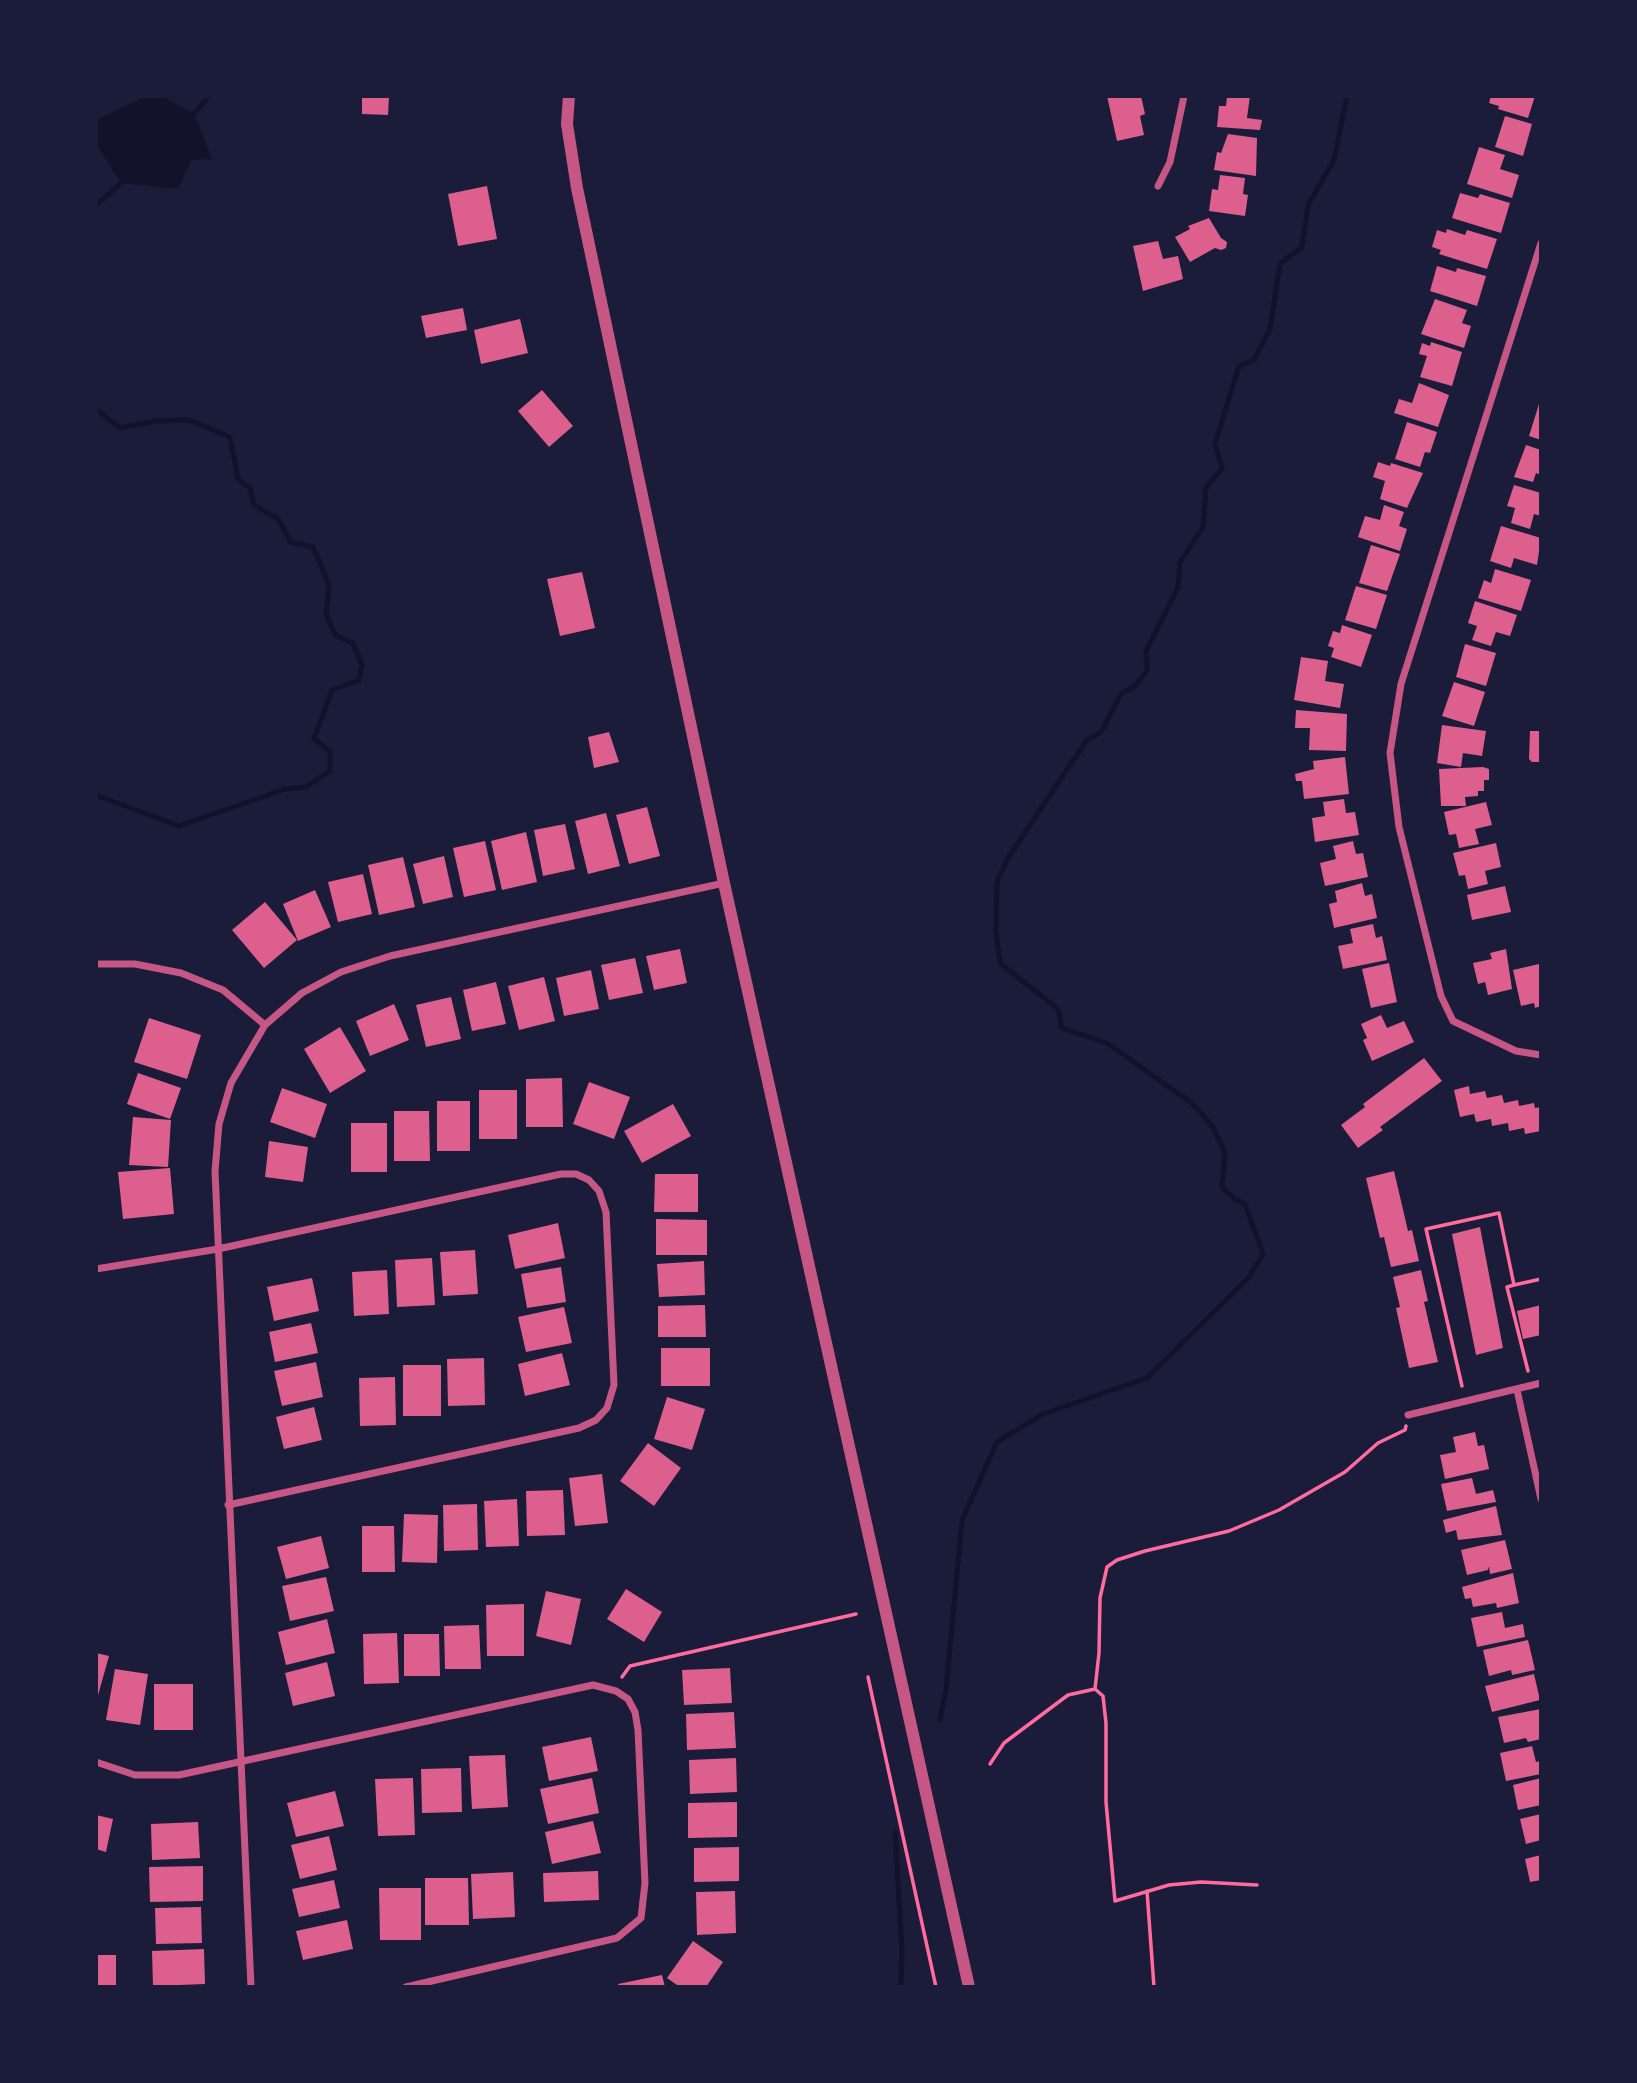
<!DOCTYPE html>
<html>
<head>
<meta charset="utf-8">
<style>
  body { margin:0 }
  #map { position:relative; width:1637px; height:2083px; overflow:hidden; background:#1b1b3a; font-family:"DejaVu Sans",sans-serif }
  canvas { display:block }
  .frame { position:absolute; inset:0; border:98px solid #1b1b3a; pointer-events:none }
</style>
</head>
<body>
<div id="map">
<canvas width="1637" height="2083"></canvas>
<div class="frame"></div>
</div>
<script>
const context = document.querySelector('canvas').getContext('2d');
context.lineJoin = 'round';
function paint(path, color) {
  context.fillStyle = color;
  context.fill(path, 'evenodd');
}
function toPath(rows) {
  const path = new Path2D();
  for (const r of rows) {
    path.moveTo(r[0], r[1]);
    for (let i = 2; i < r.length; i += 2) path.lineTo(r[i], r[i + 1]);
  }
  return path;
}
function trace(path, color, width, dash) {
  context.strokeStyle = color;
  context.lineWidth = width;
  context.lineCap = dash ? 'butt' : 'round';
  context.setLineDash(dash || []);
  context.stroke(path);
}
const water = toPath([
  [147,96,162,96,194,114,212,159,191,160,178,189,121,183,96,144,96,120]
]);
const stream = toPath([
  [194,114,209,96],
  [96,205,121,183],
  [96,211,96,223],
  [96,409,120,428,156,421,189,420,230,437,238,479,250,488,254,505,278,519,291,542,313,547,329,585,326,615,336,636,353,643,362,665,359,680,332,690,314,739,330,751,330,771,306,787,285,789,179,826,96,795],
  [940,1720,946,1690,962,1520,997,1442,1043,1414,1147,1378,1248,1278,1263,1254,1245,1204,1236,1200,1222,1187,1225,1153,1213,1127,1193,1104,1107,1043,1062,1028,1058,1009,1000,963,996,931,997,881,1008,858,1087,740,1101,732,1121,694,1135,686,1147,671,1146,651,1178,588,1180,562,1203,527,1206,487,1222,469,1215,444,1239,366,1254,360,1270,329,1280,264,1302,247,1308,205,1334,160,1347,96],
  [895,1832,902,1950,901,1987]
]);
const building = toPath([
  [362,96,389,96,388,115,362,114],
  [1107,96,1141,96,1145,114,1140,116,1144,135,1117,141],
  [1227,96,1250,96,1247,118,1262,120,1260,130,1217,127,1219,106,1226,106],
  [1491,96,1535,96,1528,118,1498,109,1499,106,1489,103],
  [1505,116,1532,124,1523,156,1495,147],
  [1228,134,1257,138,1256,176,1214,170,1217,152,1221,153],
  [1479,147,1505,155,1500,169,1519,175,1512,198,1467,184],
  [1220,175,1245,178,1243,194,1248,195,1245,216,1209,211,1212,189,1218,190],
  [487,186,497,239,458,246,448,194],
  [1460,193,1478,198,1480,194,1510,203,1501,233,1452,218],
  [1209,218,1221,238,1227,242,1226,248,1221,250,1215,248,1190,262,1175,237,1190,229,1188,226],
  [1447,229,1465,235,1467,230,1497,239,1487,269,1439,254,1441,250,1432,247,1437,230,1446,233],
  [1158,241,1163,259,1178,256,1183,279,1143,291,1133,246],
  [1437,266,1456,272,1457,268,1486,276,1477,306,1430,291],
  [1435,299,1467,310,1462,323,1471,326,1464,348,1421,334],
  [463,308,467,330,426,338,421,316],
  [520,319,528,353,481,364,474,330],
  [1431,342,1462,352,1452,386,1420,377,1427,356,1419,354,1422,343,1430,346],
  [1419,383,1449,395,1438,427,1394,413,1399,399,1412,403],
  [542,390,573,426,549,447,518,411],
  [1539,404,1541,405,1541,440,1529,436],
  [1407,422,1437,432,1430,453,1425,452,1420,467,1395,459],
  [1526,445,1541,450,1541,475,1536,473,1533,482,1514,477],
  [1378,462,1390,466,1391,463,1423,473,1407,508,1380,499,1385,481,1373,477],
  [1514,485,1541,493,1541,516,1534,514,1530,529,1511,523,1515,508,1507,506],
  [1384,505,1404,512,1399,526,1407,529,1400,551,1358,537,1365,516,1380,520],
  [1501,526,1541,538,1537,565,1514,558,1511,568,1490,561],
  [1371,545,1400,554,1387,591,1359,583],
  [1495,569,1531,580,1521,611,1478,598,1484,580,1491,583],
  [582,572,595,628,560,636,547,579],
  [1356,586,1387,595,1376,629,1345,620],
  [1475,601,1517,615,1510,636,1496,632,1491,646,1472,640,1477,626,1468,623],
  [1342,625,1372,635,1361,667,1331,657,1334,648,1328,646,1333,631,1340,633],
  [1465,644,1496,653,1486,686,1456,677],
  [1301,657,1328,661,1325,681,1344,684,1340,708,1294,700],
  [1454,682,1485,692,1474,726,1442,716],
  [1296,710,1347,714,1346,751,1309,750,1310,728,1295,728],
  [1442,725,1486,731,1482,756,1463,753,1461,767,1437,763],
  [1530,731,1541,731,1540,762,1532,762,1529,759],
  [609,732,619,762,594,768,588,737],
  [1345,757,1349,794,1304,799,1302,781,1296,781,1295,774,1314,769,1313,761],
  [1483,767,1489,769,1489,780,1484,780,1484,791,1478,791,1478,796,1465,797,1466,806,1441,806,1439,769],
  [1344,799,1346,813,1355,812,1359,835,1315,842,1312,818,1325,816,1323,802],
  [1486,802,1492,825,1475,829,1479,844,1459,848,1456,834,1449,835,1444,812],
  [647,807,660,856,629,864,616,815],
  [606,813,620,866,588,874,575,821],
  [565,824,575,869,543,876,534,830],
  [526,832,537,882,502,890,491,841],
  [485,841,496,890,464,897,453,848],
  [1353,841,1356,854,1363,853,1368,877,1325,886,1320,863,1336,859,1333,846],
  [1496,843,1501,867,1485,871,1488,884,1468,889,1465,875,1459,876,1453,853],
  [444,856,453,897,423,904,413,864],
  [403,857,415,907,379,915,368,865],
  [363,874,372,914,338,922,328,882],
  [1362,883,1365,896,1372,894,1377,918,1334,928,1329,904,1337,902,1335,891],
  [1505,886,1511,912,1472,920,1467,895],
  [315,890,331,927,298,941,283,904],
  [265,902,297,940,264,968,232,930],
  [1373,924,1376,938,1382,936,1387,960,1343,969,1338,946,1353,943,1350,929],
  [680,949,687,983,654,990,646,956],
  [1506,949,1512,989,1488,995,1485,982,1478,984,1473,963,1492,959,1490,953],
  [635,958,643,993,609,1000,601,965],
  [1389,963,1397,1002,1371,1008,1362,969],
  [1539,964,1541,1006,1535,1008,1534,1003,1521,1006,1513,970],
  [591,970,599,1009,564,1016,556,978],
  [544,977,555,1021,519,1030,508,986],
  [496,982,506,1024,472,1031,463,990],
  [451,997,461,1039,426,1047,416,1005],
  [394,1004,409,1040,370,1056,356,1021],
  [1381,1015,1387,1028,1404,1021,1414,1042,1372,1061,1363,1040,1367,1038,1361,1024],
  [149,1018,201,1035,187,1079,134,1062],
  [340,1027,366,1071,330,1093,304,1049],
  [1424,1058,1442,1081,1380,1127,1383,1130,1358,1148,1341,1125,1365,1107,1363,1104],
  [138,1073,181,1088,170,1119,127,1104],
  [562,1078,563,1127,526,1127,526,1079],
  [589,1082,630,1097,614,1139,573,1124],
  [1469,1086,1470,1094,1485,1091,1487,1098,1502,1095,1504,1103,1518,1100,1519,1106,1534,1103,1535,1108,1541,1107,1541,1131,1525,1134,1524,1128,1509,1131,1508,1123,1492,1126,1491,1119,1476,1122,1474,1114,1460,1117,1454,1090],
  [282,1088,327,1104,315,1138,270,1122],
  [479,1090,517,1090,517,1139,479,1139],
  [437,1101,470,1101,470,1151,437,1151],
  [673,1104,691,1136,642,1163,624,1131],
  [394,1111,429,1111,430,1161,394,1161],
  [133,1117,171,1120,168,1167,129,1165],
  [351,1123,387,1123,387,1172,351,1172],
  [269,1141,308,1147,303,1182,265,1177],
  [170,1168,174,1214,123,1219,118,1172],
  [1394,1171,1408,1231,1412,1230,1419,1261,1391,1267,1384,1237,1380,1238,1366,1178],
  [655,1174,698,1174,698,1212,654,1212],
  [656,1219,707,1220,707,1255,656,1255],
  [558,1223,565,1258,515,1269,508,1235],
  [1480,1227,1503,1348,1476,1355,1452,1234],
  [475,1250,478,1294,443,1296,440,1252],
  [432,1258,435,1305,397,1307,395,1260],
  [704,1261,705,1295,659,1297,657,1264],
  [561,1267,566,1302,527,1308,521,1274],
  [387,1270,389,1314,354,1316,352,1272],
  [1421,1270,1428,1301,1424,1302,1438,1362,1409,1368,1396,1308,1400,1307,1393,1277],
  [312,1278,319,1311,274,1321,267,1287],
  [705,1305,706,1337,658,1337,658,1306],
  [1541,1305,1541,1335,1523,1339,1517,1311],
  [564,1307,572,1343,526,1352,518,1317],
  [311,1323,318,1353,275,1362,269,1332],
  [661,1348,710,1348,710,1386,661,1386],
  [562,1353,570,1385,525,1396,518,1364],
  [484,1358,485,1405,448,1406,447,1359],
  [316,1362,323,1397,282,1406,274,1371],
  [403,1365,441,1365,441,1416,403,1416],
  [395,1377,396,1425,360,1426,359,1378],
  [667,1397,705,1409,692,1450,654,1439],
  [314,1407,322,1440,284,1449,276,1417],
  [1475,1432,1478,1446,1484,1445,1489,1469,1445,1479,1440,1455,1456,1452,1453,1437],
  [648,1443,681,1468,654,1506,620,1481],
  [602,1474,608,1523,575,1526,569,1478],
  [1472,1478,1476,1494,1493,1490,1496,1502,1447,1511,1441,1484],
  [563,1490,565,1535,527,1536,526,1491],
  [517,1499,519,1546,486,1547,484,1501],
  [477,1504,478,1550,444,1551,443,1505],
  [1496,1506,1502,1535,1458,1540,1456,1530,1446,1533,1443,1520],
  [404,1514,438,1515,437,1563,402,1562],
  [362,1526,394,1526,395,1572,362,1572],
  [321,1536,329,1568,286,1579,277,1547],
  [1505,1540,1512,1569,1490,1574,1489,1566,1488,1570,1467,1575,1461,1550],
  [1513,1573,1519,1603,1497,1608,1496,1603,1473,1607,1471,1598,1465,1599,1462,1587],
  [326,1577,334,1611,290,1621,282,1586],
  [626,1589,662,1612,644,1642,607,1619],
  [546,1591,581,1599,571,1645,536,1636],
  [524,1604,524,1656,487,1656,486,1605],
  [1502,1612,1505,1628,1523,1624,1525,1637,1477,1647,1471,1618],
  [327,1619,335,1653,286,1665,278,1632],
  [479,1625,481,1669,445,1669,444,1626],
  [397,1633,399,1683,364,1684,363,1634],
  [404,1634,439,1634,440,1676,404,1676],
  [1528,1640,1535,1670,1512,1675,1511,1670,1489,1676,1483,1650],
  [96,1653,109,1656,97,1699,96,1699],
  [327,1662,335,1696,293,1706,285,1673],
  [730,1668,732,1703,684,1705,682,1670],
  [115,1669,148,1674,140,1725,106,1720],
  [1534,1674,1540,1700,1492,1712,1485,1686],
  [154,1684,193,1684,193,1730,154,1730],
  [1541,1709,1541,1739,1528,1742,1526,1738,1504,1743,1498,1717],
  [734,1712,736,1748,687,1750,686,1714],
  [591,1737,598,1771,549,1781,542,1747],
  [1532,1746,1536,1762,1541,1761,1541,1774,1506,1781,1500,1753],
  [505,1755,508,1807,472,1809,469,1756],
  [736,1758,737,1792,690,1794,689,1760],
  [461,1768,462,1812,422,1813,421,1769],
  [413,1778,415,1835,378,1836,375,1779],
  [592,1778,599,1813,548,1824,540,1789],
  [1541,1778,1541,1805,1518,1810,1513,1785],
  [335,1791,344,1826,296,1837,287,1803],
  [737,1802,737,1837,688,1838,688,1803],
  [1541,1814,1541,1840,1526,1844,1520,1819],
  [96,1815,113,1819,106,1852,96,1849],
  [593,1821,601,1853,552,1864,545,1832],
  [198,1822,200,1858,152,1860,151,1824],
  [329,1836,337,1870,300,1879,291,1845],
  [739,1847,739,1881,694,1882,694,1848],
  [1541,1855,1541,1880,1530,1882,1525,1859],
  [203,1866,203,1901,150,1902,149,1867],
  [598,1871,599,1900,544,1902,543,1873],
  [513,1872,515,1917,473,1919,471,1874],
  [425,1878,468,1878,469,1925,425,1925],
  [334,1880,340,1908,299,1917,292,1889],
  [379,1888,421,1888,421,1940,380,1940],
  [735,1891,736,1933,697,1935,696,1892],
  [201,1907,202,1943,156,1944,155,1908],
  [347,1920,353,1949,303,1960,296,1931],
  [693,1941,723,1962,706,1987,680,1987,667,1978],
  [204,1949,205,1984,153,1986,152,1951],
  [96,1955,116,1955,116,1987,96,1987],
  [662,1975,665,1987,619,1987,618,1984]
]);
const path = toPath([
  [1514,1285,1541,1279],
  [1462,1386,1426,1229,1499,1213,1514,1285,1507,1287,1528,1371],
  [622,1677,630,1666,856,1614],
  [868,1677,936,1987],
  [1095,1689,1099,1653,1100,1598,1107,1567,1117,1560,1145,1551,1229,1531,1279,1510,1345,1472,1378,1443,1405,1430,1406,1426],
  [990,1764,1004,1743,1068,1695,1095,1689,1103,1696,1106,1723,1106,1802,1115,1901,1169,1885,1201,1882,1257,1885],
  [1147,1891,1154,1987]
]);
const minor = toPath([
  [1158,186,1170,162,1184,96],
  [1541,243,1401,684,1390,753,1399,827,1441,996,1453,1021,1516,1051,1541,1055],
  [96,964,135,964,181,973,223,990,265,1025],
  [96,1269,218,1249,561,1174,576,1174,589,1180,599,1191,606,1212,614,1385,607,1408,596,1420,579,1428,228,1505],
  [1517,1390,1541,1499],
  [1408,1415,1541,1383],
  [96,1762,135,1775,179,1775,593,1685,616,1691,628,1699,635,1712,638,1730,645,1883,641,1918,617,1938,406,1987],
  [251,1987,215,1171,219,1124,231,1083,265,1025,302,993,341,972,390,956,724,883]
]);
const tertiary = toPath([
  [569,96,567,124,577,188,724,883,969,1987]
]);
paint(water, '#12122b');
trace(stream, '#12122b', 5);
paint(building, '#dd5f8e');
trace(path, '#ff6b9d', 3.5);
trace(minor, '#c65784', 7);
trace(tertiary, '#c65784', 12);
</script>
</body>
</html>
